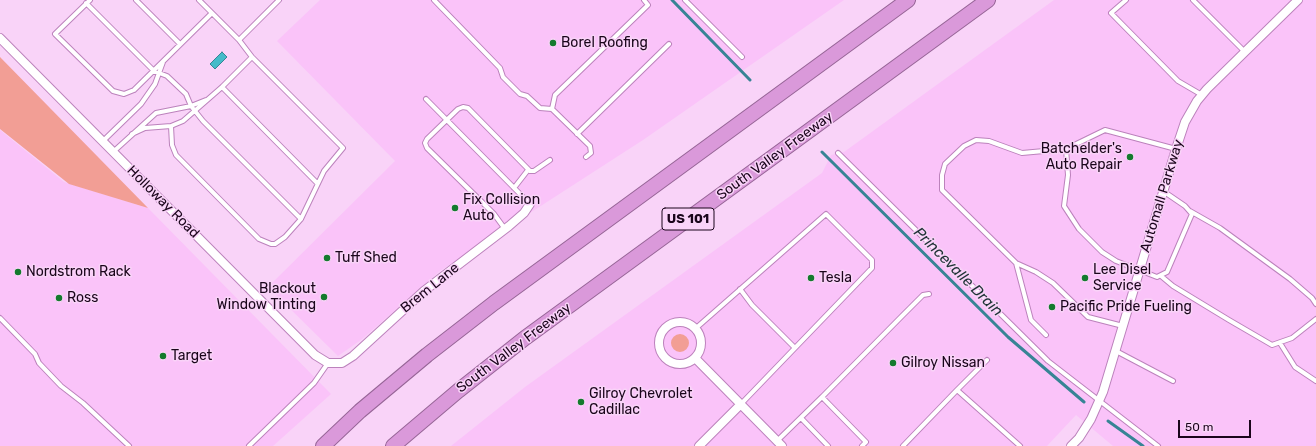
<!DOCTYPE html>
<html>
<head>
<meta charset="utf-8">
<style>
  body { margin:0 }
  #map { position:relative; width:1316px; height:446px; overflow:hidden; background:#f9d3f8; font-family:Rubik,sans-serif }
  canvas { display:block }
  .scale { position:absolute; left:1178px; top:420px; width:73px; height:18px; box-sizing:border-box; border:2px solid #1a051b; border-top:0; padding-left:5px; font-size:12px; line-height:14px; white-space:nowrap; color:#1a051b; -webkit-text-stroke:3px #f9d3f8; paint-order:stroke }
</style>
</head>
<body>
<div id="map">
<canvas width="1316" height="446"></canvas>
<div class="scale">50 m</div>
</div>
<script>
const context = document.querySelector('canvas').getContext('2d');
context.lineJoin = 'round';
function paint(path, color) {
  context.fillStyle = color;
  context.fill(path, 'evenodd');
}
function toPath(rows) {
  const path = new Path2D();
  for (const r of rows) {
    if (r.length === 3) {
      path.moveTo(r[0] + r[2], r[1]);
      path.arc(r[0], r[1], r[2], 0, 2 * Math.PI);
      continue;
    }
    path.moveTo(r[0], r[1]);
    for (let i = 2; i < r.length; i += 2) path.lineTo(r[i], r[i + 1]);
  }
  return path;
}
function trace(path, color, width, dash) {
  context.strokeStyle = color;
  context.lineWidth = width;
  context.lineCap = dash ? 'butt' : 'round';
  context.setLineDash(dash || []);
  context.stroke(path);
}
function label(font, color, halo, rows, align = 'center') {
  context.font = font + ' Rubik,sans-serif';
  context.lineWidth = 3;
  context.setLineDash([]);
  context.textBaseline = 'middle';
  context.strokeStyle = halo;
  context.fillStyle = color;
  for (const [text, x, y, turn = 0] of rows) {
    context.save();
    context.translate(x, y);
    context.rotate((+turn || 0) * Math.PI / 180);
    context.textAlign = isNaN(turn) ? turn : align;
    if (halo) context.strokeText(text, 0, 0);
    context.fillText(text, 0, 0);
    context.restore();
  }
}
const built = toPath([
  [320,0,844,0,643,140,440,271,361,340,338,356,268,287,395,161,277,41],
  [1054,0,1316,0,1316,446,1113,446,1076,415,1047,446,451,446,525,387,822,173,831,155,844,152],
  [0,130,64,182,148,208,331,394,273,446,0,446]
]);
const green = toPath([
  [0,57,148,208,69,184,0,129],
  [680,343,9]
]);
const water = toPath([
  [222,52,227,57,215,69,210,64,222,52]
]);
const stream = toPath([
  [672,0,750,80],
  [822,152,1008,337,1084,402],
  [1108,421,1143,446]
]);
const lane = toPath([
  [90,0,55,34,113,91,124,94,134,90,212,13],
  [136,0,180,44],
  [434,0,500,68,503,77,520,94,527,96,540,108,552,109,590,146,591,153,586,157],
  [685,0,742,57],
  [1126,0,1111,13,1178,81,1202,95],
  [1193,0,1245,52],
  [86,3,154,71,167,76,186,94,191,106,203,121,301,219],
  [239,40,279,0],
  [222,87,317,183],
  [426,99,530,204],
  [552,109,555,95,648,5,644,0],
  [171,126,172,145,176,155,259,239,271,244,275,244,285,237,301,219,324,171,343,148,252,57,239,40,199,0],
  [132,134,145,128,171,126,183,121,222,87,252,57],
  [577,134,669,44],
  [103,141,141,104,155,84,163,62],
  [1066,149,1105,130,1176,149],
  [113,152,156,113,191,106,206,100],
  [838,153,1048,361,1158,446],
  [514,188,528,170],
  [1190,211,1220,228,1290,279,1312,298,1316,304],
  [505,229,494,214,427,148,425,143,427,139,458,109,463,107,468,108,530,171,534,171,550,160],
  [1016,263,1031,320,1046,335],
  [1161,276,1173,286,1229,320,1272,345,1292,338,1316,319],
  [740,289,752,305,795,348],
  [0,318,35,354,39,363,61,386,83,403,129,446],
  [1123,326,1088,317,1053,283,1036,272,1016,263,942,190,942,175,945,164,964,146,976,140,989,141,1022,153,1066,149,1068,175,1064,206,1079,229,1102,252,1116,261,1157,277,1167,272,1192,214,1185,206,1163,191],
  [695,329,826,214,872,260,872,268,741,404],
  [1280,343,1295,367,1316,381],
  [1116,351,1173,381],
  [957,390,987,360],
  [822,397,902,316,923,295,929,294],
  [801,418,828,446],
  [777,441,822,397,866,442,862,446],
  [249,446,314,383,328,363],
  [903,446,957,390,1020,446]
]);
const street = toPath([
  [0,38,315,355,328,363,342,363,353,356,424,291,509,226,524,213,530,204],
  [680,343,21],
  [695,358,782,446],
  [699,446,741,404],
  [1071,446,1079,438,1091,419,1103,392,1176,149,1185,122,1197,101,1207,89,1298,0]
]);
const highway = toPath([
  [323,446,360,411,427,355,494,303,908,0],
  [393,446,458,391,525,338,988,0]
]);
const markers = [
  [553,43,4,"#137a2d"],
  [1130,157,4,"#137a2d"],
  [455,208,4,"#137a2d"],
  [327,258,4,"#137a2d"],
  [18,272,4,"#137a2d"],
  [811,278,4,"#137a2d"],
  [1085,278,4,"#137a2d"],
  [324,297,4,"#137a2d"],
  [59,298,4,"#137a2d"],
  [1052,307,4,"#137a2d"],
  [163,356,4,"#137a2d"],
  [893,363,4,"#137a2d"],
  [581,402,4,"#137a2d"]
];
const shields = [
  [688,219,52]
];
const shieldNames = [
  ["US 101",688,219]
];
const poiNames = [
  ["Borel Roofing",561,43],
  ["Batchelder's",1122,149,"right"],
  ["Auto Repair",1122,165,"right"],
  ["Fix Collision",463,200],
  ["Auto",463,216],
  ["Tuff Shed",335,258],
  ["Lee Disel",1093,270],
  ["Service",1093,286],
  ["Nordstrom Rack",26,272],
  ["Tesla",819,278],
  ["Blackout",316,289,"right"],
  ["Window Tinting",316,305,"right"],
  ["Ross",67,298],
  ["Pacific Pride Fueling",1060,307],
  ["Target",171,356],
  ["Gilroy Nissan",901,363],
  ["Gilroy Chevrolet",589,394],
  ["Cadillac",589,410]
];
const streetNames = [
  ["South Valley Freeway",775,156,-36],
  ["Automall Parkway",1162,196,-73],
  ["Holloway Road",163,202,45],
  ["Brem Lane",430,288,-39],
  ["South Valley Freeway",514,348,-37]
];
const waterNames = [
  ["Princevalle Drain",958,272,45]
];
paint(built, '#fac3f9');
paint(green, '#f29e95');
paint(water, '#44bbc9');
trace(water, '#378495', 1);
trace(stream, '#378495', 3);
trace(lane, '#bc82bc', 6);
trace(street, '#bc82bc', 10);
trace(highway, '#976597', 16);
trace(lane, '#fff', 4);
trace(street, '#fff', 8);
trace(highway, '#da99da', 14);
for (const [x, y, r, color] of markers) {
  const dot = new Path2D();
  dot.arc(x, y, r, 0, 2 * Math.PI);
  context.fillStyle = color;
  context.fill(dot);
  trace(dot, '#f9d3f8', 1.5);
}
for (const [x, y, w] of shields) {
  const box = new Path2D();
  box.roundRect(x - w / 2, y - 11, w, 22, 3);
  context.fillStyle = '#f9d3f8';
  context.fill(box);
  trace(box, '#1a051b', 1);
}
label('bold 13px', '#1a051b', null, shieldNames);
label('14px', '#1a051b', '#f9d3f8', poiNames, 'left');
label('14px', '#1a051b', '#f9d3f8', streetNames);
label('italic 15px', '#1e3235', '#f9d3f8', waterNames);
</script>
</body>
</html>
